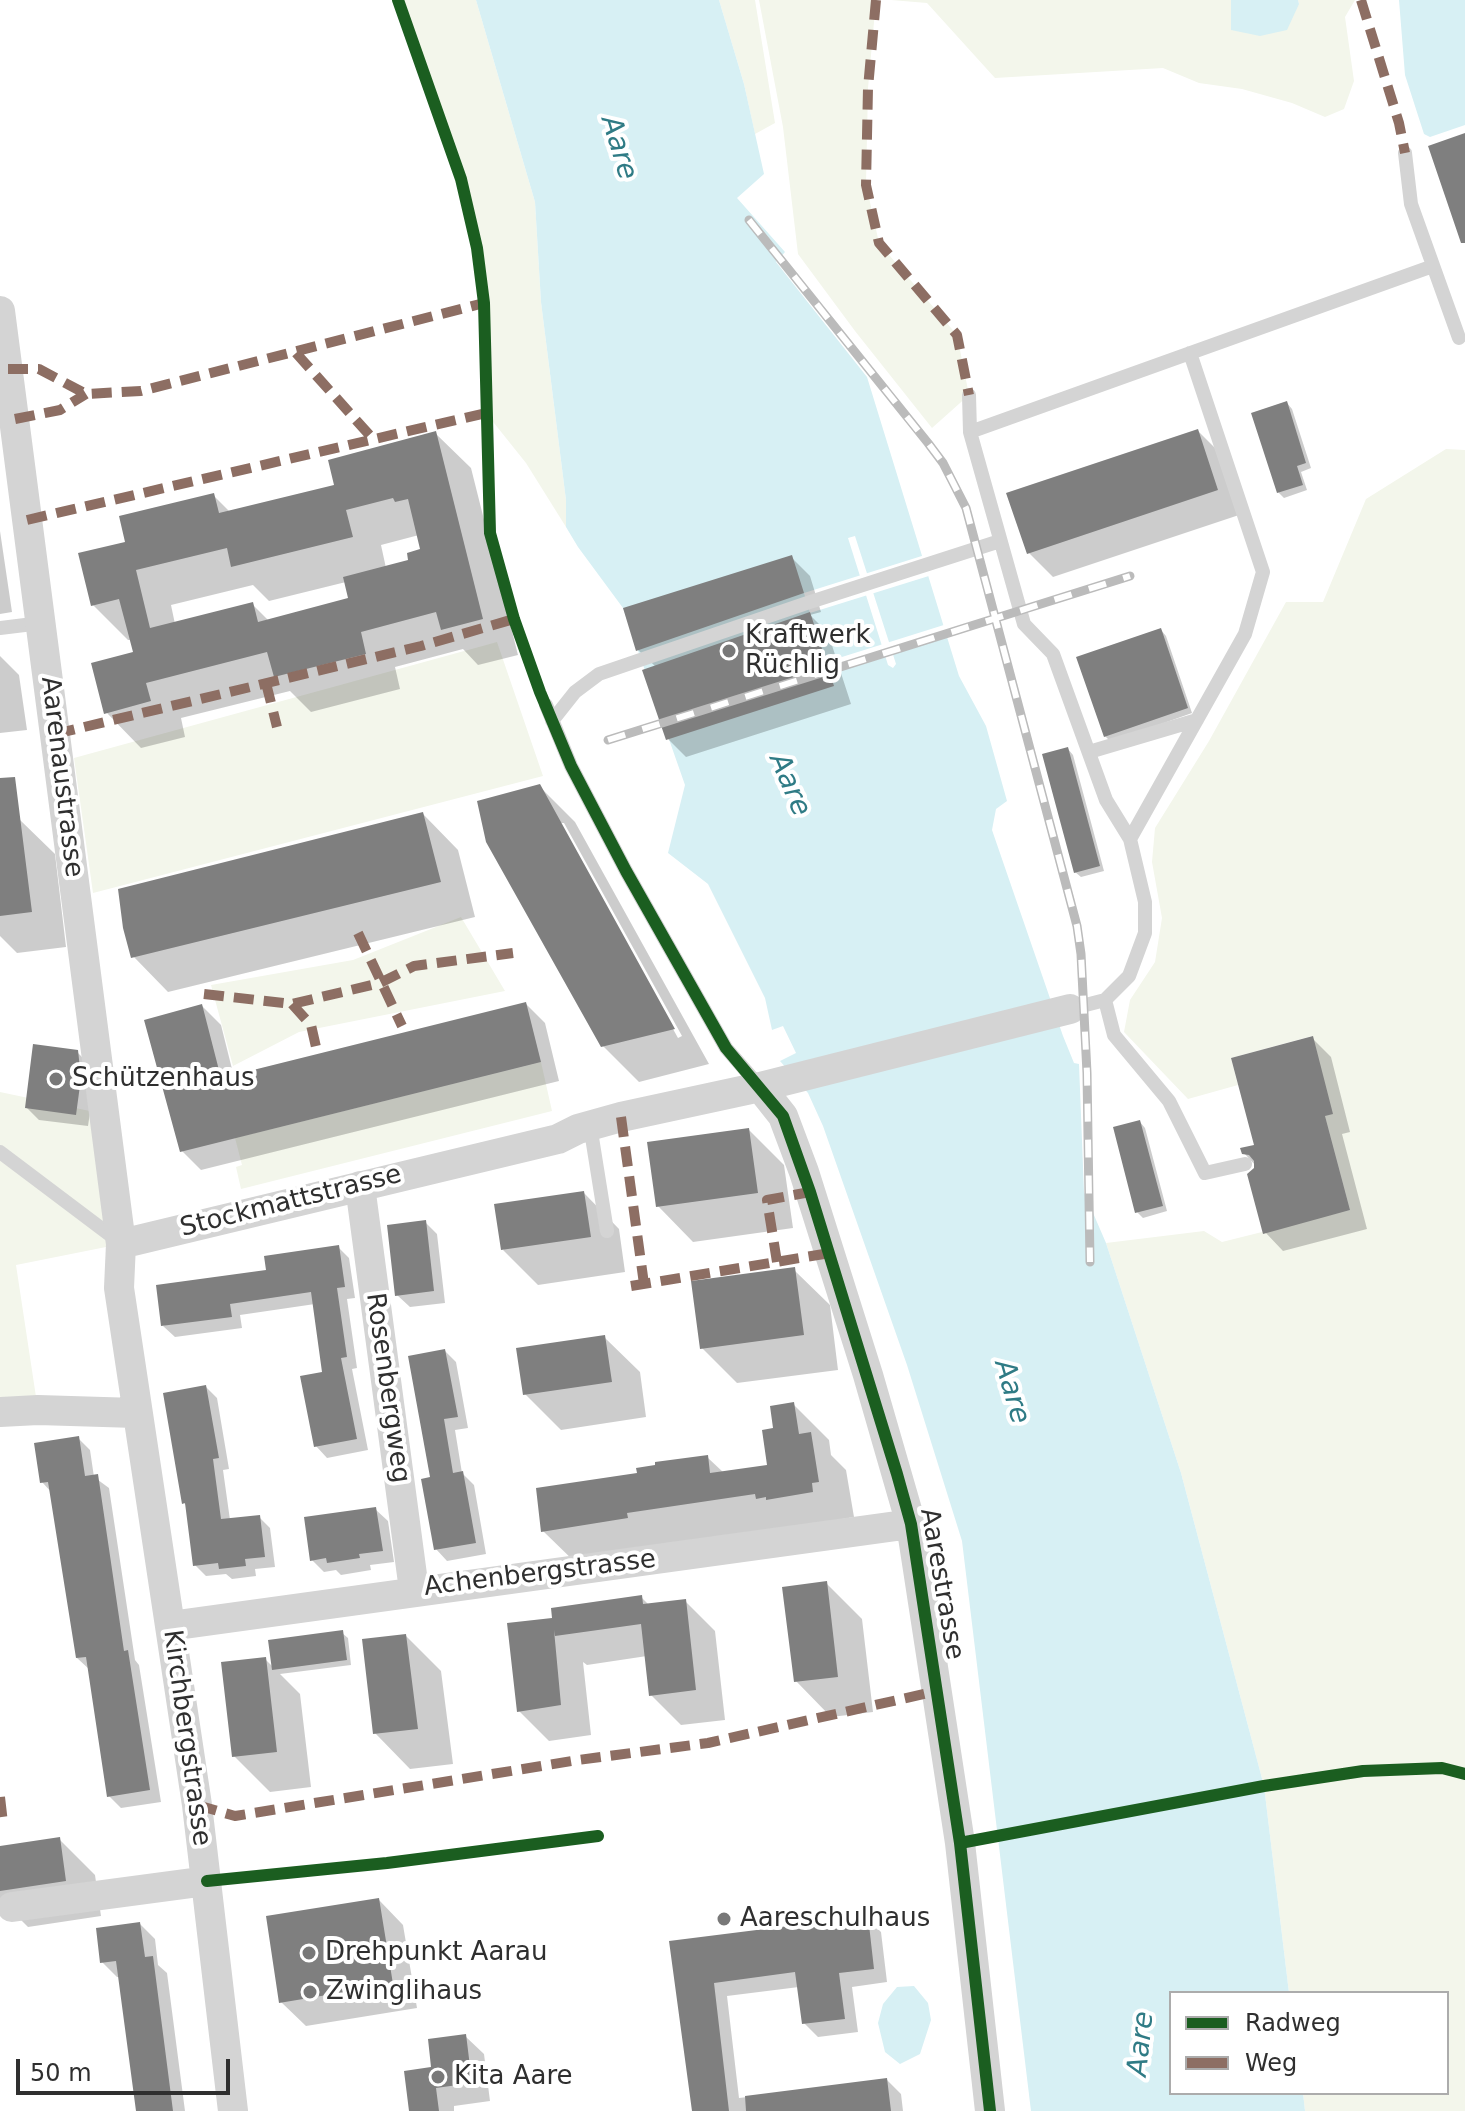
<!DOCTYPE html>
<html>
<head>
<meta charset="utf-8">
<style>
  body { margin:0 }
  #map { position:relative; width:1465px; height:2111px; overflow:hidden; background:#fff; font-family:"DejaVu Sans",sans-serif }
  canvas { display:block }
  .legend { position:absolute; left:1169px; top:1991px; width:280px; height:104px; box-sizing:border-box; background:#fff; border:2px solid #acacac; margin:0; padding:10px 14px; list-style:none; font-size:24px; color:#2f2f2f }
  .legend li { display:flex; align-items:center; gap:16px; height:40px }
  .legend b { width:40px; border:2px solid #acacac }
  .scale { position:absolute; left:16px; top:2059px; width:214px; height:36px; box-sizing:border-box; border:4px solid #2f2f2f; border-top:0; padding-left:10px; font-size:24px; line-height:28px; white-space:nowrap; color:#2f2f2f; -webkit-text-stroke:6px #fff; paint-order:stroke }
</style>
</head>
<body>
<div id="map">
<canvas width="1465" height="2111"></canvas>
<ul class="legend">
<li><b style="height:10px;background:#1b5e20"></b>Radweg</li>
<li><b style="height:10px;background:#8d6e63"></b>Weg</li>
</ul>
<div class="scale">50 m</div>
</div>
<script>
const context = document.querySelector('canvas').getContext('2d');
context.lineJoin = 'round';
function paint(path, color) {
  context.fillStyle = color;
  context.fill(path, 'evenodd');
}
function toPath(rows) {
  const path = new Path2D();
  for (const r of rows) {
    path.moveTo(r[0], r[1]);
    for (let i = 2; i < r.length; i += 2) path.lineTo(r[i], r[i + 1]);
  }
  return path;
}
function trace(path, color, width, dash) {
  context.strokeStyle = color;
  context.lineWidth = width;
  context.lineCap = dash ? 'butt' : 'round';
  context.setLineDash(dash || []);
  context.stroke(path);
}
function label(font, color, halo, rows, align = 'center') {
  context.font = font + ' "DejaVu Sans",sans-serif';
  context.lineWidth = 8;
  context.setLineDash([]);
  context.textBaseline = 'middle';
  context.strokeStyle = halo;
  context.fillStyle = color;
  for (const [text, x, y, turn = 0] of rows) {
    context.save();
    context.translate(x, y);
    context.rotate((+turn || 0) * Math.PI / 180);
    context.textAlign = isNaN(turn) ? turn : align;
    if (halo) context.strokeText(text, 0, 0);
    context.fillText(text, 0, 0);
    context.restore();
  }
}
const green = toPath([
  [398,0,476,0,535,202,541,302,566,500,566,527,526,463,486,413,484,303,461,179],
  [719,0,755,0,775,123,755,134,744,84],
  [759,0,876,0,868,88,866,184,879,243,957,335,969,395,932,428,855,331,798,254,783,127],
  [891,0,1231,0,1299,4,1298,0,1355,0,1345,17,1354,81,1344,109,1325,117,1292,103,1242,89,1199,83,1163,68,995,78,927,3],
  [1446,449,1465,450,1465,2111,1305,2111,1303,2093,1447,2093,1447,1993,1289,1993,1264,1786,1181,1473,1106,1243,1204,1231,1222,1242,1350,1210,1325,1116,1312,1036,1231,1058,1238,1085,1188,1099,1124,1032,1130,1000,1155,962,1162,918,1152,862,1155,828,1209,741,1286,602,1323,602,1366,499],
  [497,642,543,776,93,893,74,758],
  [461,917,505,991,299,1032,233,1066,211,985,353,960],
  [541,1062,552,1111,241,1189,236,1167,242,1165,235,1138],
  [0,1092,104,1114,121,1244,16,1265,38,1410,0,1412]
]);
const water = toPath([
  [476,0,719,0,744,84,764,174,737,198,785,252,776,262,867,377,959,676,986,726,1007,801,996,809,992,830,1063,1036,1074,1063,1079,1064,1084,1192,1106,1243,1181,1473,1264,1786,1289,1993,1171,1993,1171,2093,1303,2093,1305,2111,1031,2111,962,1541,907,1365,823,1126,808,1093,780,1061,796,1053,783,1026,772,1030,765,998,708,884,668,853,685,785,623,608,578,547,566,527,566,500,541,302,535,202],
  [855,536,896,664,893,668,888,665,848,538],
  [1231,0,1298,0,1299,4,1287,30,1260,36,1231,30],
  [1399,0,1465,0,1465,125,1430,137,1424,134,1405,75],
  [914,1986,928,2003,931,2020,920,2054,900,2064,885,2052,878,2023,883,2004,897,1987]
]);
const pier = toPath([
  [925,555,932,575,810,613,804,593],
  [947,624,951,636,830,674,826,662]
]);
const shadow = toPath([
  [1287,403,1292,409,1311,468,1301,472,1307,490,1284,498,1278,492],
  [1198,431,1222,455,1242,514,1053,577,1029,553],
  [435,433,471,468,518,655,478,665,463,649,395,667,400,689,311,712,290,691,181,718,185,737,141,748,106,712,135,653,132,640,128,640,93,605,127,543,213,495,230,512,337,486],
  [419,535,423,550,411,561,386,568,381,545],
  [346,582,351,600,269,621,252,604,175,624,171,605,253,585,269,601],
  [0,531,12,612,0,614],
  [791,557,810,576,821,612,810,615,828,633,851,704,686,757,668,739,656,667,638,650],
  [1161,630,1166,636,1192,713,1111,742,1105,736],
  [0,656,19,675,27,730,0,733],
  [1068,749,1073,755,1104,871,1081,877,1075,872],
  [540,787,575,822,709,1064,639,1082,603,1046],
  [559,823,564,823,682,1036,678,1038],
  [423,814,458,850,475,917,168,992,133,956],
  [19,819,55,854,66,947,17,953,0,936,0,821],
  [526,1004,545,1023,559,1081,201,1170,182,1151,202,1006,221,1025,234,1077],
  [1312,1038,1331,1057,1350,1132,1342,1134,1367,1229,1283,1251,1265,1232,1256,1166,1244,1153,1256,1146],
  [77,1052,89,1064,93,1092,88,1126,39,1120,27,1108],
  [1140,1122,1145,1128,1167,1211,1143,1218,1137,1212],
  [749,1130,784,1165,793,1228,693,1242,658,1206],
  [584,1193,619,1229,625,1272,538,1285,503,1250],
  [425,1222,437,1234,445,1303,410,1307,397,1295],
  [338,1247,349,1258,355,1298,347,1299,357,1368,352,1369,368,1450,327,1458,316,1446,324,1374,315,1304,240,1315,242,1328,175,1337,163,1326],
  [794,1270,830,1305,838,1370,737,1383,702,1348],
  [604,1337,640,1372,646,1417,561,1430,525,1394],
  [445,1351,456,1362,468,1428,455,1430,462,1473,474,1485,486,1554,447,1561,436,1549,432,1479],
  [206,1387,217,1398,229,1469,223,1470,230,1520,259,1517,270,1528,275,1567,255,1569,256,1576,232,1579,226,1574,206,1576,195,1565,187,1506,184,1503],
  [793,1404,829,1440,831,1455,846,1470,854,1517,579,1566,543,1531,639,1474,707,1457,724,1473,770,1467,776,1429],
  [78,1438,90,1450,94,1477,109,1488,135,1660,139,1665,161,1802,121,1808,109,1796,90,1670,77,1658,52,1493,42,1482],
  [375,1509,388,1521,394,1562,370,1565,371,1570,341,1575,336,1570,324,1572,312,1560],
  [826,1583,862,1619,873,1712,831,1717,796,1681],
  [641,1597,649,1605,685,1601,715,1631,725,1720,681,1725,651,1695,647,1656,587,1665,583,1662,591,1735,549,1741,519,1711,554,1619],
  [342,1633,348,1638,351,1665,280,1674,300,1694,311,1787,270,1792,234,1756,265,1659,273,1667],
  [406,1636,441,1671,453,1764,410,1769,375,1733],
  [59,1839,95,1875,101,1916,28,1927,0,1899,0,1848],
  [379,1900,403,1925,417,2008,306,2026,281,2002],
  [867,1918,881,1932,887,1982,852,1987,858,2032,818,2037,804,2023,799,1987,727,1996,739,2098,887,2080,901,2094,903,2111,693,2111,671,1943],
  [140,1924,155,1939,158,1965,167,1973,185,2111,139,2111,121,1977,117,1977,102,1962],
  [465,2036,484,2054,490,2101,454,2106,454,2111,411,2111,434,2069]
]);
const building = toPath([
  [1465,133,1465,243,1461,243,1428,146],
  [1287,401,1306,463,1297,466,1303,485,1277,493,1251,413],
  [1198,429,1218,490,1027,554,1006,493],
  [436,431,483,619,441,630,436,612,361,632,366,654,274,677,267,652,146,683,151,701,104,714,91,663,133,652,119,599,91,606,78,553,125,542,119,516,214,493,219,513,334,485,328,460],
  [393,498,395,502,408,499,420,549,407,553,408,560,343,577,348,598,258,622,253,602,150,628,136,570,227,548,231,567,353,537,346,510],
  [792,555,804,593,636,651,623,608],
  [810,612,834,686,666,740,642,670],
  [1161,628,1188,708,1104,737,1076,657],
  [1068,747,1100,866,1074,873,1042,754],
  [15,777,32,912,0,916,0,778],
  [540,784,675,1029,601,1047,486,842,477,801],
  [423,812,441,882,131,958,123,928,118,889],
  [526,1002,541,1062,180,1152,144,1020,202,1004,221,1078],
  [1313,1036,1333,1114,1325,1116,1350,1210,1263,1234,1247,1174,1254,1168,1254,1161,1249,1155,1242,1154,1240,1148,1254,1145,1231,1058],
  [33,1044,78,1050,81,1078,76,1115,25,1108],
  [1140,1120,1163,1206,1135,1213,1113,1127],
  [749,1128,758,1193,656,1207,647,1142],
  [584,1191,591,1237,501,1250,494,1204],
  [426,1220,434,1291,395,1296,387,1225],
  [339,1245,345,1287,337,1288,347,1357,341,1358,357,1439,314,1447,300,1376,322,1372,311,1292,230,1304,232,1317,161,1326,156,1285,266,1270,264,1256],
  [795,1267,804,1335,700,1349,691,1281],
  [605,1335,612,1382,523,1395,516,1348],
  [445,1349,458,1417,444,1419,453,1473,463,1471,476,1543,434,1550,421,1479,430,1477,408,1356],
  [206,1385,219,1458,213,1459,221,1519,260,1515,265,1557,245,1559,246,1566,219,1569,218,1563,193,1566,185,1503,182,1504,163,1393],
  [794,1402,799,1434,811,1432,819,1482,812,1483,813,1492,766,1500,766,1497,756,1499,755,1494,627,1513,628,1518,541,1532,536,1488,637,1473,636,1468,655,1465,655,1462,708,1455,710,1473,767,1465,762,1430,773,1428,770,1406],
  [79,1436,85,1476,98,1474,124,1651,128,1650,150,1790,107,1797,86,1657,76,1658,48,1482,40,1483,34,1443],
  [376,1507,383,1551,359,1554,360,1558,327,1563,326,1558,310,1561,304,1517],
  [827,1581,838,1677,794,1682,782,1587],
  [642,1595,643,1604,686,1599,696,1690,649,1696,641,1624,555,1636,554,1630,561,1705,517,1712,507,1623,552,1618,551,1608],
  [343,1630,347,1660,272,1670,268,1640],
  [406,1634,418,1729,373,1734,362,1639],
  [266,1657,277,1752,232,1757,221,1662],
  [60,1837,66,1881,0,1891,0,1846],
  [379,1898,393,1984,279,2003,266,1916],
  [868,1916,874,1969,839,1973,845,2019,802,2024,795,1972,714,1983,729,2111,692,2111,669,1941],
  [140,1922,145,1957,153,1956,173,2111,136,2111,116,1961,100,1963,96,1928],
  [466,2034,472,2083,436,2088,439,2111,409,2111,404,2071,431,2067,428,2039],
  [887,2078,891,2111,746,2111,745,2096]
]);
const service = toPath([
  [1405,153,1411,204,1459,338],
  [969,395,970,432,1024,624,1053,654,1106,800,1130,839,1145,902,1145,933,1129,976,1105,1000,1070,1009],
  [970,432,1433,266],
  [0,628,41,623],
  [546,705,571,766,626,871,726,1048,760,1087],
  [552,721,575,692,599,674,807,603,1000,541],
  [1089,752,1197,720],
  [1130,839,1245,634,1263,572,1190,353],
  [1105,1000,1114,1035,1169,1101,1205,1173,1245,1164],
  [590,1125,607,1231],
  [0,1152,118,1241]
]);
const minor = toPath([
  [0,311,121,1244,119,1288,197,1805,233,2111],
  [760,1087,783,1116,804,1172,868,1375,911,1524,960,1843,990,2111],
  [360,1186,414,1590],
  [121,1244,558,1139,578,1129,621,1117,760,1087,1070,1009],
  [0,1412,38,1410,136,1413],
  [170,1626,911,1524],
  [12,1907,207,1881]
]);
const rail = toPath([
  [749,220,928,443,943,463,966,508,1077,926,1081,954,1087,1073,1090,1262],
  [608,740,1130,576]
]);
const quiet = toPath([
  [876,0,868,88,866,185,879,243,957,335,969,395],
  [1361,0,1399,123,1405,153],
  [296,353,373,439],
  [8,369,39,369,86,394,141,391,484,303],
  [15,419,60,410,86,394],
  [27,520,486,413],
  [266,683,277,727],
  [55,734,421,646,514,619],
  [358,933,402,1026],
  [204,994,292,1004,380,983,414,966,513,953],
  [292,1004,311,1025,316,1047],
  [621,1117,644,1284],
  [777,1262,767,1200,810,1192],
  [631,1286,830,1253],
  [0,1797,3,1823],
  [197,1805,235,1816,578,1760,708,1743,937,1691]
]);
const cycleway = toPath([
  [398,0,461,179,477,248,484,303,490,533,514,619,540,692,571,766,626,871,726,1048,783,1116,810,1192,897,1474,911,1524,960,1843,990,2111],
  [960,1843,1264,1786,1363,1771,1442,1768,1465,1774],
  [207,1881,387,1863,598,1836]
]);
const markers = [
  [729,651,8,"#787878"],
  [56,1079,8,"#787878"],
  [724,1919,8,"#787878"],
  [309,1953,8,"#787878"],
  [310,1992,8,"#787878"],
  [438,2077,8,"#787878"]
];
const poiNames = [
  ["Kraftwerk",745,636],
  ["Rüchlig",745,666],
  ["Schützenhaus",72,1079],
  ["Aareschulhaus",740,1919],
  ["Drehpunkt Aarau",325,1953],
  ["Zwinglihaus",326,1992],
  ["Kita Aare",454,2077]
];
const streetNames = [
  ["Aarenaustrasse",61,777,83],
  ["Stockmattstrasse",291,1202,-14],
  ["Rosenbergweg",387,1388,82],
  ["Achenbergstrasse",540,1574,-7],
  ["Aarestrasse",941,1584,80],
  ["Kirchbergstrasse",186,1738,82]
];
const waterNames = [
  ["Aare",618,148,73],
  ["Aare",789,785,67],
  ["Aare",1011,1392,74],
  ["Aare",1142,2044,-84]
];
paint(green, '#f3f6eb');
paint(water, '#d7f0f4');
paint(pier, '#fff');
paint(shadow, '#0003');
paint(building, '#7f7f7f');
trace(service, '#d4d4d4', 14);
trace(minor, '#d4d4d4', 30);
trace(rail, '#bbb', 9);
trace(rail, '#fff', 6, [18]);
trace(quiet, '#8d6e63', 10, [20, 10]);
trace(cycleway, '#1b5e20', 12);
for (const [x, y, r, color] of markers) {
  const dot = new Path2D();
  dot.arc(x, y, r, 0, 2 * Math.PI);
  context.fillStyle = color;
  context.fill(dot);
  trace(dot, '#fff', 3);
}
label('26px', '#2f2f2f', '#fff', poiNames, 'left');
label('26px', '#2f2f2f', '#fff', streetNames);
label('italic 28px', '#2f7b85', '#fff', waterNames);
</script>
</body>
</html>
